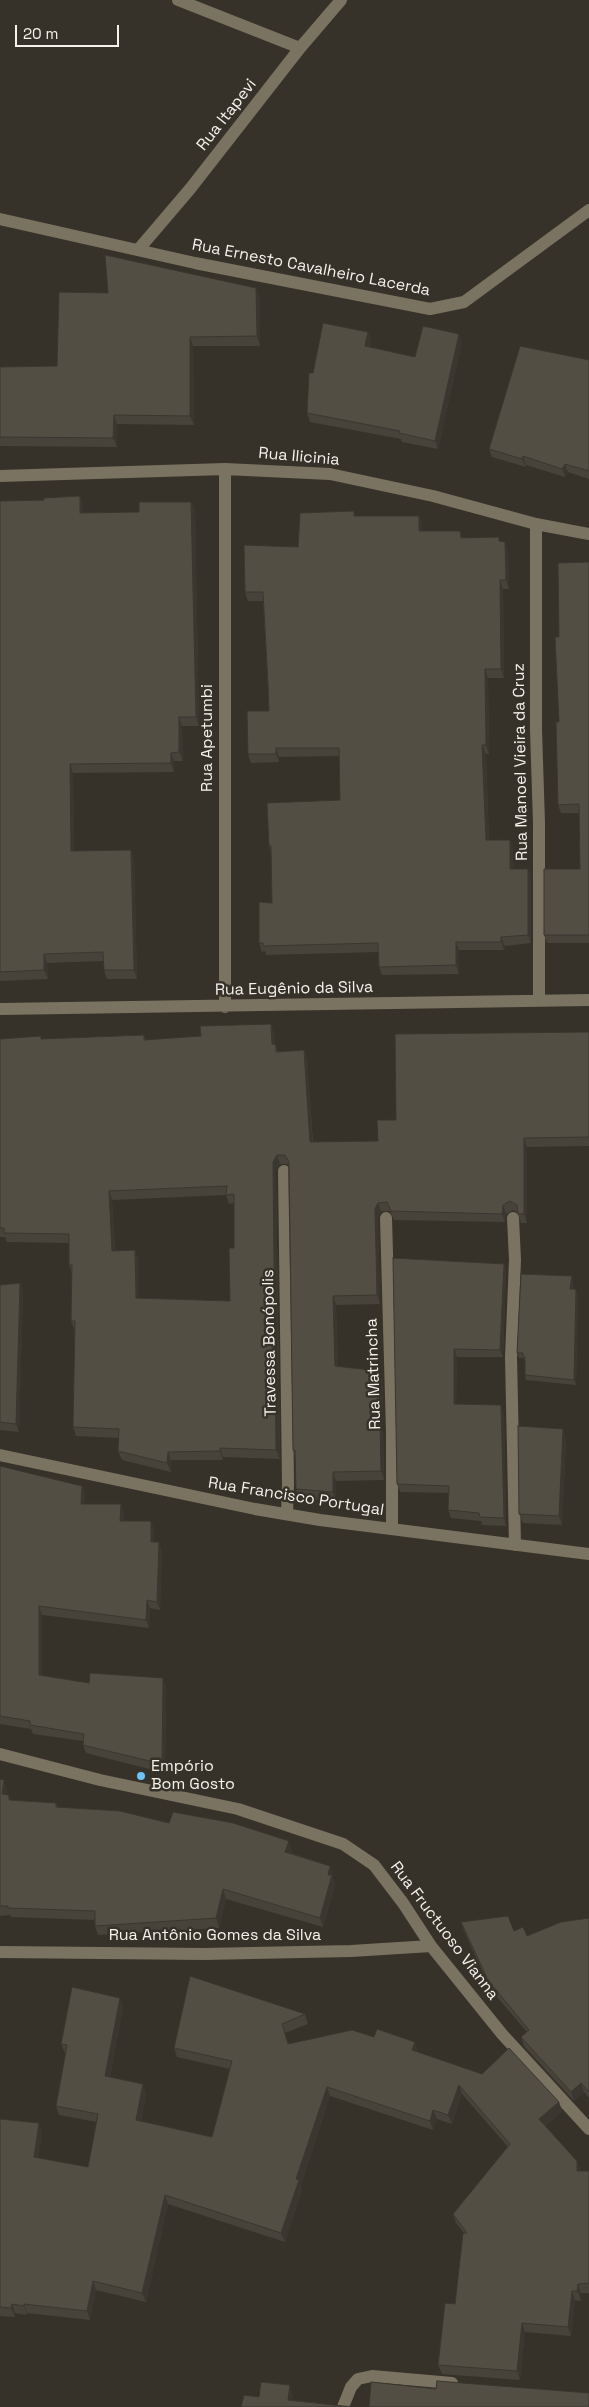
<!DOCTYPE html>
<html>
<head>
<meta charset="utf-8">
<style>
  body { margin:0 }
  #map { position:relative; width:589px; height:2407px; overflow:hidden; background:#363229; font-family:"Space Grotesk",sans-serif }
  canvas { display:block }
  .scale { position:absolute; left:15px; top:25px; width:104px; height:22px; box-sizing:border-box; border:2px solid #f5f2ec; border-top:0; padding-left:6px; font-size:15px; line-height:18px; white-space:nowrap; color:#f5f2ec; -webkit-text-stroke:4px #363229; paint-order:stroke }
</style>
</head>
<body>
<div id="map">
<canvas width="589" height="2407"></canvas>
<div class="scale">20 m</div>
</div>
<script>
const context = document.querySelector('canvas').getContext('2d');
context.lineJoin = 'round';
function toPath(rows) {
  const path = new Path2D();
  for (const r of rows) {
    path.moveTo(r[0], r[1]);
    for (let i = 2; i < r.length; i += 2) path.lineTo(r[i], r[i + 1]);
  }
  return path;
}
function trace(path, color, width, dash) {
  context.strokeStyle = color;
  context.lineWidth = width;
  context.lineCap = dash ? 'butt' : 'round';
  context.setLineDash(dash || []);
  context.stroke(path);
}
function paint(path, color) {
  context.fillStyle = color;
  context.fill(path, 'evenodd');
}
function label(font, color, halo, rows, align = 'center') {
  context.font = font + ' "Space Grotesk",sans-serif';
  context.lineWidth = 5;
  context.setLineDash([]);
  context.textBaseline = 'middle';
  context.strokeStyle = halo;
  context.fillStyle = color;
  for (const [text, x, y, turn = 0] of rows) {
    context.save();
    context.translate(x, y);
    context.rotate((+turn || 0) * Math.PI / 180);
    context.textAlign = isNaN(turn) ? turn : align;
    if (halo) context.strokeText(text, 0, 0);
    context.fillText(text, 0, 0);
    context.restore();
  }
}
const minor = toPath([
  [178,0,300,48],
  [0,219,195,263,430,309,464,302,589,210],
  [138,250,190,189,300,48,341,0],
  [225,469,225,1007],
  [0,476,225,469,330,474,433,496,536,524,589,534],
  [536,524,536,730,539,823,539,1000],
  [0,1009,589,1000],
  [284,1171,288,1484,287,1514],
  [386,1218,392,1432,392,1529],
  [513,1218,515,1260,511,1357,515,1545],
  [0,1455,255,1509,320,1520,589,1554],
  [0,1754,100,1780,238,1809,343,1844,374,1865,403,1903,431,1946,502,2034,589,2129],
  [0,1952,204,1954,351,1951,431,1946],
  [343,2407,351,2387,358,2379,372,2376,452,2383]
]);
const wall = toPath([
  [256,288,260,298,260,346,193,346,194,425,117,424,117,447,0,446,0,367,57,366,108,293],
  [368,332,371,340,370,347,415,357,462,342,438,449,402,442,401,439,310,422,307,413,313,373],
  [589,360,589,479,568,472,565,477,526,465,526,467,492,457,489,449],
  [0,501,83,505,83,513,139,512,191,502,195,510,199,726,182,726,183,761,174,761,174,772,73,773,74,851,134,859,137,979,107,979,104,970,104,961,47,963,48,979,0,981],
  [355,516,419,516,422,524,422,531,460,531,462,538,500,541,508,550,509,589,503,589,504,678,488,678,489,754,486,754,489,840,510,840,513,849,513,869,528,869,531,877,531,943,505,946,504,950,459,950,459,974,382,975,379,967,378,952,266,955,265,951,262,952,259,943,272,903,271,854,269,846,340,800,339,756,279,757,279,762,251,763,248,754,269,711,268,684,263,601,248,601,245,592,298,547],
  [589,562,589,943,547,943,544,935,580,869,579,813,561,813,558,805,559,722,559,637],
  [589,1032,589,1146,527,1147,527,1223,521,1223,518,1213,513,1210,506,1214,505,1222,394,1220,390,1211,381,1211,378,1218,380,1304,336,1305,338,1366,382,1380,384,1480,336,1481,336,1501,299,1498,296,1489,295,1458,293,1450,288,1164,280,1164,276,1171,280,1459,223,1457,223,1460,171,1460,171,1472,122,1460,118,1451,119,1438,76,1436,73,1427,75,1329,74,1329,71,1321,72,1274,69,1265,69,1243,7,1242,5,1237,0,1237,0,1039,42,1039,144,1035,146,1040,274,1033,275,1045,278,1052,304,1050,307,1058,313,1142,378,1141,396,1120],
  [226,1195,229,1204,234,1203,234,1248,230,1301,139,1298,139,1259,115,1251,112,1200],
  [393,1258,504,1264,506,1272,503,1357,457,1357,456,1404,504,1413,506,1526,482,1525,481,1521,451,1518,448,1510,449,1493,400,1492,397,1484],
  [572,1276,573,1280,573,1289,578,1294,576,1385,526,1380,525,1375,525,1361,523,1358,519,1358,517,1353],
  [20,1283,23,1291,19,1432,0,1430,0,1285],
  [566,1438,562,1525,523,1523,519,1514],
  [0,1466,82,1486,85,1494,84,1504,124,1512,124,1521,154,1529,154,1542,162,1550,160,1610,150,1608,149,1628,42,1615,42,1676,89,1683,166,1686,165,1773,86,1753,83,1745,83,1741,33,1734,31,1729,0,1724],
  [0,1779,7,1789,6,1795,11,1800,56,1803,58,1807,169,1823,292,1850,291,1853,330,1866,333,1876,333,1878,335,1885,323,1927,226,1899,219,1928,98,1935,95,1926,95,1920,11,1917,10,1915,0,1916],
  [589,1918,589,2098,584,2092,574,2101,524,2046,521,2037,527,2032,491,1990,464,1931,461,1922,514,1931,527,1936],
  [120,1998,123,2007,110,2077,143,2084,146,2093,141,2121,212,2137,230,2069,177,2057,174,2048,305,2014,308,2024,285,2033,289,2044,374,2037,415,2042,418,2051,418,2052,559,2102,562,2111,545,2126,580,2171,589,2171,589,2293,581,2293,581,2301,575,2300,571,2336,525,2332,520,2380,442,2374,438,2365,455,2304,464,2233,456,2223,453,2214,508,2147,462,2094,452,2124,437,2119,433,2130,330,2096,301,2185,302,2190,285,2242,168,2204,146,2302,96,2290,90,2320,27,2313,27,2315,15,2313,15,2317,0,2316,0,2119,39,2123,42,2132,38,2158,88,2167,97,2122,59,2115,56,2106,66,2053,65,2053,61,2044]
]);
const shadedWall = toPath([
  [256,288,260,298,260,346,257,336],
  [368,332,371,340,368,355,365,346],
  [459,334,462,342,438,449,435,441],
  [190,337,193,346,194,425,190,416],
  [114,415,117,424,117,447,113,438],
  [523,456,526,465,526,467,522,459],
  [565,464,568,472,565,477,562,469],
  [80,496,83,505,84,522,80,513],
  [191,502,195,510,199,726,196,717],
  [419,516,422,524,423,540,419,531],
  [505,542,508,550,509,589,506,580],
  [500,580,503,589,504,678,501,669],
  [485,669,488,678,489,754,486,745],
  [179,717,182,726,183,761,179,752],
  [482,745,486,754,489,849,486,840],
  [276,748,279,757,279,762,276,754],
  [171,753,174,761,174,772,171,763],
  [70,764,73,773,74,860,71,851],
  [510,840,513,849,514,877,510,869],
  [131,850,134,859,137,979,134,970],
  [528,869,531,877,531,943,528,935],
  [501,937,505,946,504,950,501,942],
  [456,942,459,950,459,974,456,965],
  [44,954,47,963,48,979,44,970],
  [271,1024,274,1033,276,1053,272,1044],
  [304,1050,307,1058,313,1151,310,1142],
  [524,1138,527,1147,527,1223,524,1214],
  [277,1155,280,1164,276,1171,280,1459,276,1450,273,1162],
  [109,1191,112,1200,115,1260,112,1251],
  [378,1203,381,1211,378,1218,380,1304,377,1295,375,1209],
  [503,1205,506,1214,505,1222,502,1214],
  [135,1250,139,1259,139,1306,136,1298],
  [504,1264,506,1272,503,1357,500,1350],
  [572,1276,573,1280,572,1294,570,1289],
  [20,1283,23,1291,19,1432,16,1424],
  [576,1289,578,1294,576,1385,574,1380],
  [333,1296,336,1305,338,1375,335,1366],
  [454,1349,457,1357,456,1412,454,1404],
  [379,1371,382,1380,384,1480,381,1471],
  [501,1405,504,1413,506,1526,504,1518],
  [563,1429,566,1438,562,1525,559,1516],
  [220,1448,223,1457,223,1460,220,1451],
  [168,1452,171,1460,171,1472,167,1463],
  [333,1472,336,1481,336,1501,333,1492],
  [82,1486,85,1494,84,1512,81,1504],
  [121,1504,124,1512,123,1529,120,1521],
  [151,1521,154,1529,154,1550,151,1542],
  [159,1542,162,1550,160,1610,157,1602],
  [147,1600,150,1608,149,1628,146,1620],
  [39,1606,42,1615,42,1683,39,1675],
  [163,1678,166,1686,165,1773,162,1764],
  [4,1780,7,1789,5,1804,2,1794],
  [289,1841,292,1850,289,1861,285,1852],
  [330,1866,333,1876,333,1878,335,1885,323,1927,320,1918],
  [223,1889,226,1899,219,1928,216,1918],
  [120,1998,123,2007,108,2086,105,2076],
  [415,2042,418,2051,415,2059,412,2050],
  [581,2083,584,2092,574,2101,571,2092],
  [143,2084,146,2093,139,2129,136,2120],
  [459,2085,462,2094,452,2124,448,2115],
  [327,2087,330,2096,301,2185,302,2190,285,2242,281,2233,296,2179],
  [559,2102,562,2111,542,2128,539,2119],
  [433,2110,437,2119,433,2130,430,2121],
  [39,2123,42,2132,37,2166,34,2157],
  [577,2161,581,2170,577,2171],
  [165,2195,168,2204,146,2302,142,2293],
  [93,2281,96,2290,90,2320,87,2311],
  [578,2284,581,2293,581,2301,577,2291],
  [572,2291,575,2300,571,2336,568,2327],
  [12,2304,15,2313,15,2317,11,2308],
  [24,2304,27,2313,27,2315,24,2306],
  [522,2323,525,2332,520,2380,517,2371],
  [290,2385,293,2395,292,2407,288,2400]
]);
const building = toPath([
  [105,255,256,288,257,336,190,337,190,416,114,415,113,438,0,437,0,367,57,366,59,292,108,293,105,255],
  [323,323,368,332,365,346,415,357,423,326,459,334,435,441,399,433,400,431,307,413,309,373,313,373,323,323],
  [520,346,589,360,589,471,565,464,562,469,523,456,522,459,489,449,520,346],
  [80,496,80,513,139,512,139,502,191,502,196,717,179,717,179,752,171,753,171,763,70,764,71,851,131,850,134,970,104,970,103,952,44,954,44,970,0,972,0,501,44,500,44,498,80,496],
  [354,511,354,516,419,516,419,531,460,531,461,538,499,537,499,541,505,542,506,580,500,580,501,669,485,669,486,745,482,745,486,840,510,840,510,869,528,869,528,935,501,937,501,942,456,942,456,965,379,967,378,943,263,946,263,943,259,943,259,902,272,903,271,846,269,846,267,803,340,800,339,748,276,748,276,754,248,754,247,711,269,711,268,684,263,592,245,592,244,545,298,547,300,513,354,511],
  [589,562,589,935,544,935,544,869,580,869,579,804,558,805,556,722,559,722,555,637,559,637,558,563,589,562],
  [271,1024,272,1044,276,1045,276,1052,304,1050,310,1142,378,1141,377,1120,396,1120,395,1034,589,1032,589,1137,524,1138,524,1214,518,1214,517,1205,510,1201,503,1205,502,1214,391,1211,387,1202,378,1203,375,1209,377,1295,333,1296,335,1366,379,1371,381,1471,333,1472,333,1492,296,1489,295,1450,293,1450,289,1162,285,1155,277,1155,273,1162,276,1450,220,1448,220,1451,168,1452,167,1463,118,1451,119,1429,73,1427,75,1321,71,1321,72,1265,69,1265,69,1234,4,1233,4,1228,0,1228,0,1039,41,1036,41,1039,144,1035,144,1040,201,1036,200,1026,271,1024],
  [227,1186,226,1195,234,1194,234,1248,229,1248,230,1301,136,1298,135,1250,112,1251,109,1191,227,1186],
  [393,1258,504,1264,500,1350,454,1349,454,1404,501,1405,504,1518,480,1517,479,1513,448,1510,449,1486,397,1484,393,1258],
  [521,1274,572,1276,570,1289,576,1289,574,1380,525,1375,525,1357,523,1357,523,1353,517,1353,521,1274],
  [20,1283,16,1424,0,1422,0,1285,20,1283],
  [518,1426,563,1429,559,1516,519,1514,518,1426],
  [0,1466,82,1486,81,1504,121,1504,120,1521,151,1521,151,1542,159,1542,157,1602,147,1600,146,1620,39,1606,39,1675,89,1683,90,1673,163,1678,162,1764,83,1745,84,1734,30,1725,30,1721,0,1716,0,1466],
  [0,1779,4,1780,2,1794,9,1795,9,1800,56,1803,56,1807,120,1811,169,1823,173,1812,233,1823,289,1841,285,1852,330,1866,328,1875,332,1875,320,1918,223,1889,216,1918,95,1926,95,1911,8,1908,8,1906,0,1906,0,1779],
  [508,1916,514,1931,523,1927,527,1936,561,1922,589,1918,589,2092,581,2083,571,2092,521,2037,529,2030,488,1980,461,1922,508,1916],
  [190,1976,305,2014,282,2024,288,2044,352,2030,374,2037,377,2029,415,2042,412,2050,482,2074,509,2048,559,2102,539,2119,577,2161,577,2171,589,2171,589,2283,578,2284,577,2291,572,2291,568,2327,522,2323,517,2371,438,2365,445,2303,455,2304,463,2233,467,2233,453,2214,510,2144,459,2085,448,2115,433,2110,430,2121,327,2087,296,2179,299,2180,281,2233,165,2195,142,2293,93,2281,87,2311,24,2304,24,2306,12,2304,11,2308,0,2307,0,2119,39,2123,34,2157,88,2167,98,2114,56,2106,67,2045,61,2044,72,1987,120,1998,105,2076,143,2084,136,2120,212,2137,232,2061,174,2048,190,1976],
  [437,2381,589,2393,589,2407,369,2407,371,2382,436,2389,437,2381],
  [261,2382,290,2385,288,2400,352,2407,241,2407,244,2395,259,2397,261,2382]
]);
const markers = [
  [141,1776,5,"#6fc2f4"]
];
const streetNames = [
  ["Rua Itapevi",227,115,-52],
  ["Rua Ernesto Cavalheiro Lacerda",311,268,11],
  ["Rua Ilicinia",299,457,5],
  ["Rua Apetumbi",208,738,-90],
  ["Rua Manoel Vieira da Cruz",521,762,-91],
  ["Rua Eugênio da Silva",294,989,-1],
  ["Travessa Bonópolis",270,1343,-91],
  ["Rua Matrincha",374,1374,-92],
  ["Rua Francisco Portugal",296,1497,9],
  ["Rua Fructuoso Vianna",444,1931,53],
  ["Rua Antônio Gomes da Silva",215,1936]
];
const poiNames = [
  ["Empório",151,1767],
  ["Bom Gosto",151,1785]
];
trace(minor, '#7b7361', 12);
paint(wall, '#47433a');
paint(shadedWall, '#3a3730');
paint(building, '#534e44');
trace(building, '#3a3730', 1);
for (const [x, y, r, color] of markers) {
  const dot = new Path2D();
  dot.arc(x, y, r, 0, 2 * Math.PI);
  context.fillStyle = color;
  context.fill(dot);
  trace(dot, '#363229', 2);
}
label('16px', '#f5f2ec', '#363229', streetNames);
label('16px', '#f5f2ec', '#363229', poiNames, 'left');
</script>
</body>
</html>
